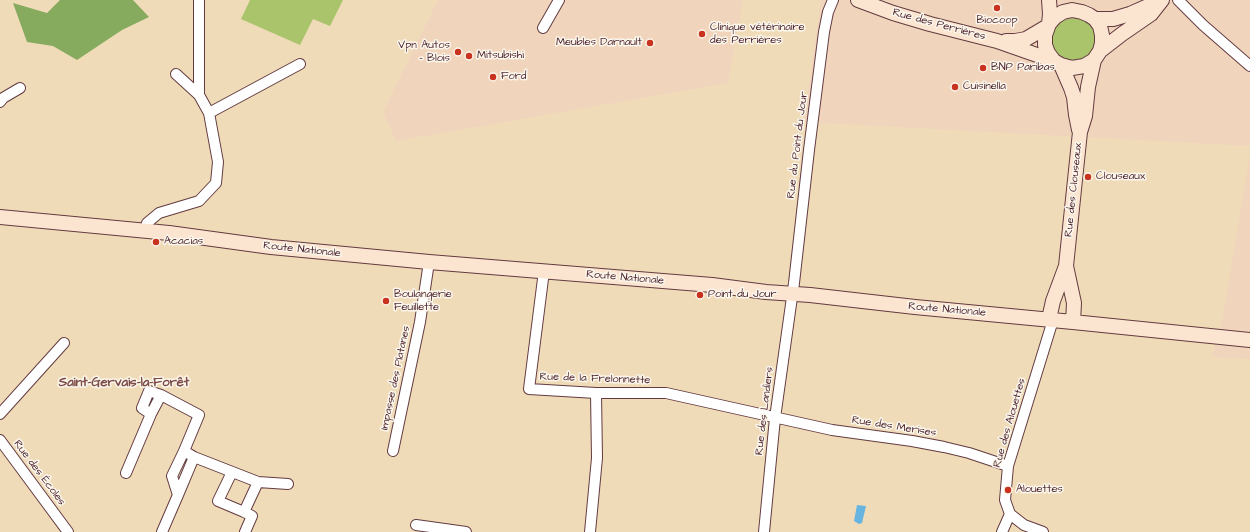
<!DOCTYPE html>
<html>
<head>
<meta charset="utf-8">
<style>
  body { margin:0 }
  canvas { display:block; background:#f0dbb9 }
</style>
</head>
<body>
<canvas width="1250" height="532"></canvas>
<script>
const context = document.querySelector('canvas').getContext('2d');
context.lineJoin = 'round';
function paint(path, color) {
  context.fillStyle = color;
  context.fill(path, 'evenodd');
}
function toPath(rows) {
  const path = new Path2D();
  for (const r of rows) {
    if (r.length === 3) {
      path.moveTo(r[0] + r[2], r[1]);
      path.arc(r[0], r[1], r[2], 0, 2 * Math.PI);
      continue;
    }
    path.moveTo(r[0], r[1]);
    for (let i = 2; i < r.length; i += 2) path.lineTo(r[i], r[i + 1]);
  }
  return path;
}
function trace(path, color, width, dash) {
  context.strokeStyle = color;
  context.lineWidth = width;
  context.lineCap = dash ? 'butt' : 'round';
  context.setLineDash(dash || []);
  context.stroke(path);
}
function label(font, color, halo, rows, align = 'center') {
  context.font = font + ' "Architects Daughter",sans-serif';
  context.lineWidth = 3;
  context.setLineDash([]);
  context.textBaseline = 'middle';
  context.strokeStyle = halo;
  context.fillStyle = color;
  for (const [text, x, y, turn = 0] of rows) {
    context.save();
    context.translate(x, y);
    context.rotate((+turn || 0) * Math.PI / 180);
    context.textAlign = isNaN(turn) ? turn : align;
    if (halo) context.strokeText(text, 0, 0);
    context.fillText(text, 0, 0);
    context.restore();
  }
}
const built = toPath([
  [438,0,743,0,728,83,396,141,383,112],
  [821,0,1250,0,1250,146,804,122],
  [1250,154,1250,359,1212,357,1222,321]
]);
const green = toPath([
  [250,0,343,0,330,26,313,19,300,45,241,19],
  [1074,40,22]
]);
const forest = toPath([
  [60,0,133,0,149,17,122,30,77,60,53,46,27,42,13,3,47,13]
]);
const water = toPath([
  [857,505,866,506,862,523,859,524,854,521]
]);
const street = toPath([
  [1178,0,1203,25,1250,66],
  [543,28,559,0],
  [199,95,199,0],
  [0,102,3,98,20,88],
  [209,113,300,64],
  [145,231,147,223,159,213,199,201,216,183,218,162,209,113,199,95,176,74],
  [544,271,529,389,596,393,666,393,832,430,912,441,944,447,969,453,1008,466],
  [161,395,151,414,142,408,149,391,161,395,199,415,184,451],
  [0,414,64,343],
  [0,440,68,532],
  [393,451,420,322,429,262],
  [194,457,258,482,288,484],
  [232,472,218,501,244,512,258,482],
  [126,473,151,414],
  [244,512,252,516,245,532],
  [1010,514,1024,525,1043,532],
  [416,525,466,532],
  [162,532,178,495,194,457,184,451,172,476,178,495],
  [590,532,597,458,596,393],
  [764,532,775,418,794,283,809,150,824,32,828,12,833,0],
  [1002,532,1010,514,1005,500,1008,466,1053,320]
]);
const secondary = toPath([
  [858,0,893,13,930,24,997,41,1054,61],
  [1095,19,1113,19,1130,14,1157,2],
  [1049,24,1055,17,1063,12,1072,10,1082,12,1089,15,1095,19,1100,26,1102,35,1102,43,1100,51,1094,60,1084,66,1072,68,1061,65,1054,61,1048,53,1045,45,1045,35,1049,24,1050,14,1049,0],
  [1006,41,1015,41,1026,39,1048,26],
  [1100,51,1122,34,1151,14,1162,0],
  [1061,65,1071,88,1074,97,1076,115,1079,130],
  [0,217,169,233,271,247,429,262,712,285,766,292,810,295,915,307,1073,322,1250,340],
  [1049,319,1053,301,1066,266],
  [1073,322,1074,303,1066,266,1080,132,1085,116,1088,87,1094,60]
]);
const markers = [
  [997,8,4,"#c8321e"],
  [702,34,4,"#c8321e"],
  [650,43,4,"#c8321e"],
  [458,52,4,"#c8321e"],
  [469,56,4,"#c8321e"],
  [983,68,4,"#c8321e"],
  [493,77,4,"#c8321e"],
  [955,87,4,"#c8321e"],
  [1088,177,4,"#c8321e"],
  [156,242,4,"#c8321e"],
  [700,295,4,"#c8321e"],
  [386,301,4,"#c8321e"],
  [1008,490,4,"#c8321e"]
];
const poiNames = [
  ["Biocoop",997,21,"center"],
  ["Clinique vétérinaire",710,28],
  ["des Perrières",710,41],
  ["Meubles Darnault",642,43,"right"],
  ["Vpn Autos",450,46,"right"],
  ["- Blois",450,59,"right"],
  ["Mitsubishi",477,56],
  ["BNP Paribas",991,68],
  ["Ford",501,77],
  ["Cuisinella",963,87],
  ["Clouseaux",1096,177],
  ["Acacias",164,242],
  ["Boulangerie",394,295],
  ["Feuillette",394,308],
  ["Point du Jour",708,295],
  ["Alouettes",1016,490]
];
const streetNames = [
  ["Rue des Perrières",939,25,15],
  ["Rue du Point du Jour",798,145,-83],
  ["Rue des Clouseaux",1074,190,-84],
  ["Route Nationale",302,250,6],
  ["Route Nationale",625,278,5],
  ["Route Nationale",947,310,5],
  ["Impasse des Platanes",396,378,-78],
  ["Rue de la Frelonnette",595,379,2],
  ["Rue des Landiers",765,411,-83],
  ["Rue des Alouettes",1010,423,-74],
  ["Rue des Merises",894,427,9],
  ["Rue des Écoles",39,473,53]
];
const quarterNames = [
  ["Saint-Gervais-la-Forêt",124,383]
];
paint(built, '#f0d5bc');
paint(green, '#a9c46a');
paint(forest, '#86aa5e');
paint(water, '#67b4e1');
trace(street, '#633b40', 12);
trace(secondary, '#633b40', 16);
trace(street, '#fff', 10);
trace(secondary, '#fce5d0', 14);
for (const [x, y, r, color] of markers) {
  const dot = new Path2D();
  dot.arc(x, y, r, 0, 2 * Math.PI);
  context.fillStyle = color;
  context.fill(dot);
  trace(dot, '#fbf7ec', 1.5);
}
label('11px', '#4a1f2b', '#fbf7ec', poiNames, 'left');
label('11px', '#4a1f2b', '#fbf7ec', streetNames);
label('bold 13px', '#7e4d49', '#fbf7ec', quarterNames);
</script>
</body>
</html>
